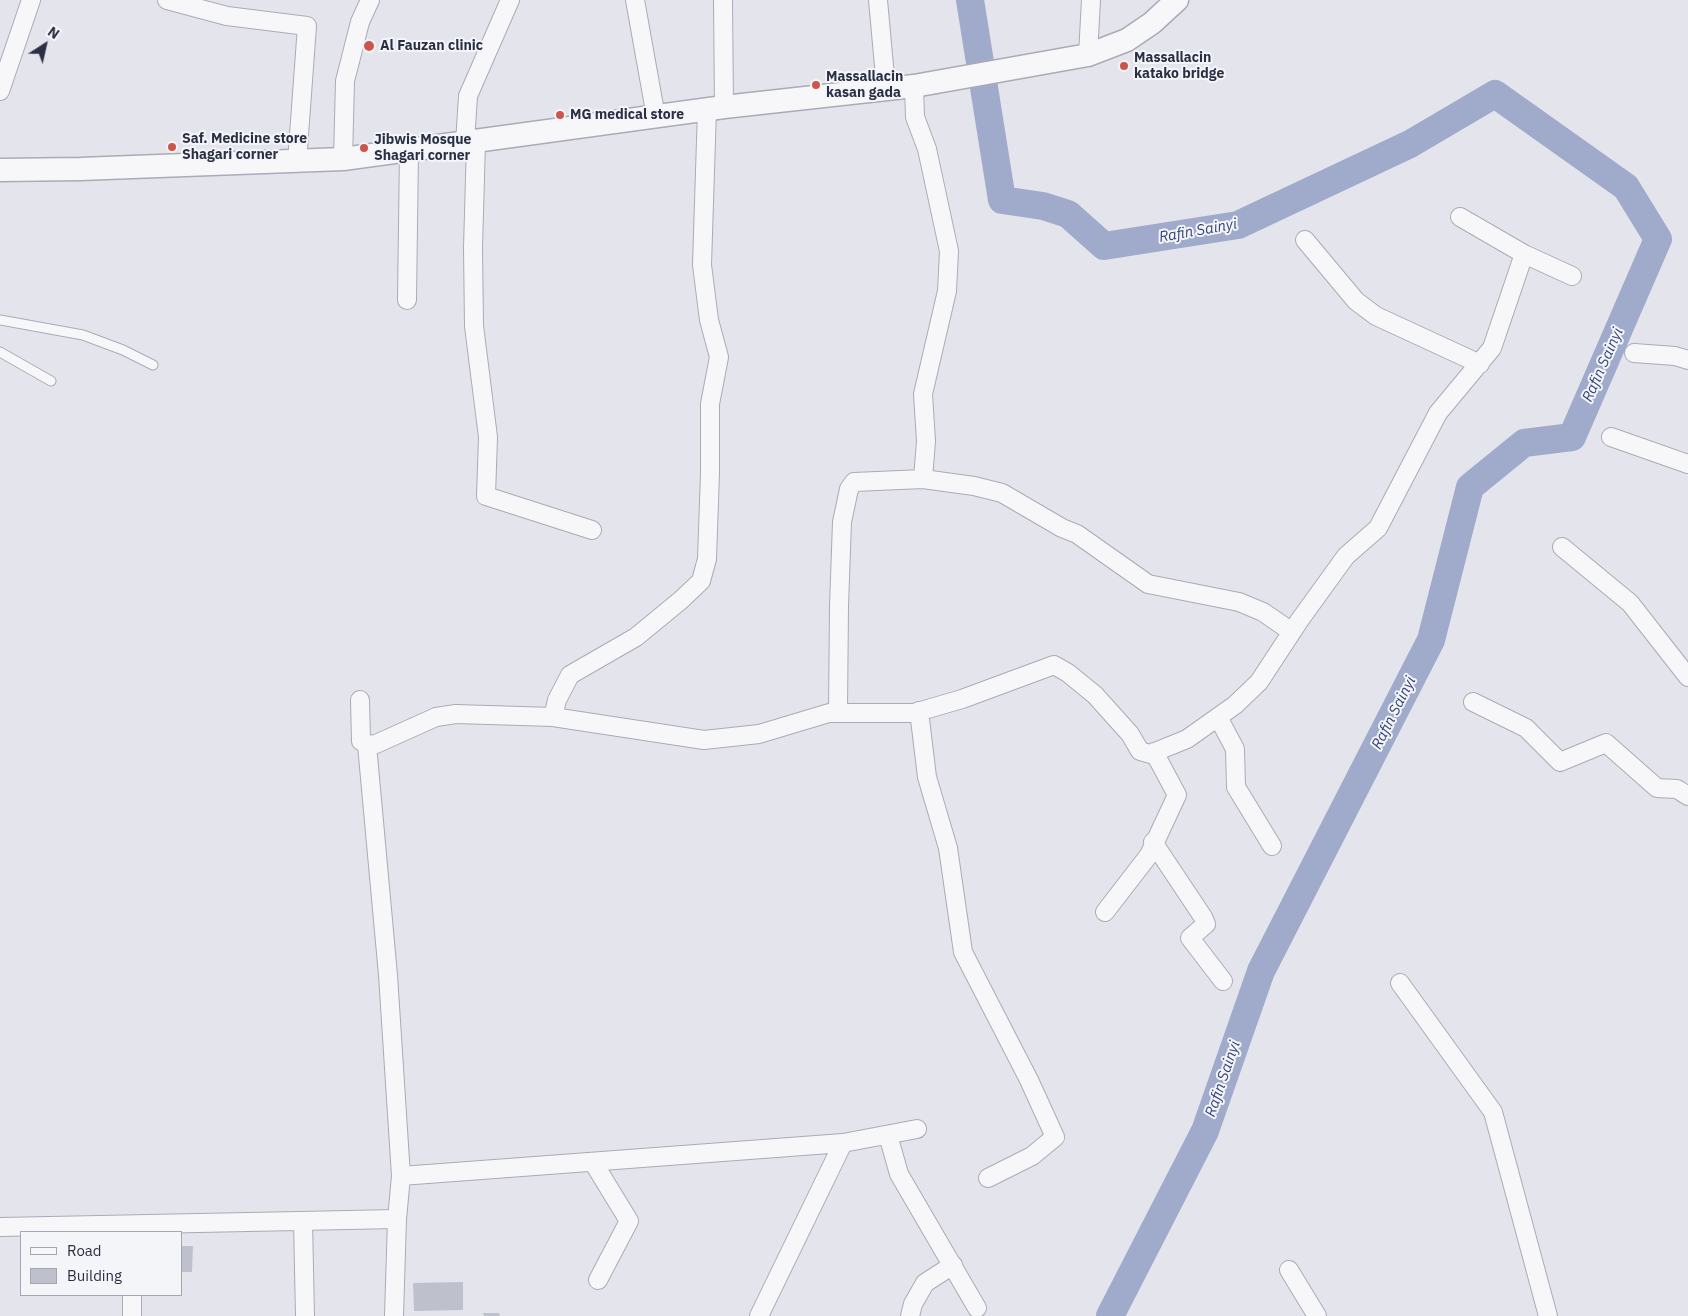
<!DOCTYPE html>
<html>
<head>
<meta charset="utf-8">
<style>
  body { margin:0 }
  #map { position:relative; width:1688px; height:1316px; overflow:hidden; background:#e4e5ec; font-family:"IBM Plex Sans",sans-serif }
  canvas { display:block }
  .legend { position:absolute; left:20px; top:1231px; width:162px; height:65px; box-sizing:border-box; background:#f4f5f9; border:1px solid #a4a6b1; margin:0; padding:6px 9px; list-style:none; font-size:15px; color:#2b2f44 }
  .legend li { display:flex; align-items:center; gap:10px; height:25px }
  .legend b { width:25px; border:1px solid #a4a6b1 }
  .north { position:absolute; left:20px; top:20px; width:50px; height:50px; -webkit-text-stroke:4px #f4f5f9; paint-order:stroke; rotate:35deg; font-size:14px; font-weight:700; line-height:20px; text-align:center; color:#2b2f44 }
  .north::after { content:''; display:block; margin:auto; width:18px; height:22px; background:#2b2f44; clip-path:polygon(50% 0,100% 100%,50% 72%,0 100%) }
</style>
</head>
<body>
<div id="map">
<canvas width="1688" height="1316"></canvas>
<ul class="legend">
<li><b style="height:6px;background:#f7f7fa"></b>Road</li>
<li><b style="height:14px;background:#bec0cb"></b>Building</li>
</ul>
<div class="north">N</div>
</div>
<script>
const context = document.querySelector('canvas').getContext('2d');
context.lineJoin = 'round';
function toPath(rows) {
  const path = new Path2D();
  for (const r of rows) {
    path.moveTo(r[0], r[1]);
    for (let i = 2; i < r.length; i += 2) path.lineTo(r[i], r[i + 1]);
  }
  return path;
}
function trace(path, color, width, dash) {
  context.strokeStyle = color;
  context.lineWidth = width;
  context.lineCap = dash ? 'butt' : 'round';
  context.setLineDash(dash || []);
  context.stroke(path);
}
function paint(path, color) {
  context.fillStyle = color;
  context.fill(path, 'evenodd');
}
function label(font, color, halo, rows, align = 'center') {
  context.font = font + ' "IBM Plex Sans",sans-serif';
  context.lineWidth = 4;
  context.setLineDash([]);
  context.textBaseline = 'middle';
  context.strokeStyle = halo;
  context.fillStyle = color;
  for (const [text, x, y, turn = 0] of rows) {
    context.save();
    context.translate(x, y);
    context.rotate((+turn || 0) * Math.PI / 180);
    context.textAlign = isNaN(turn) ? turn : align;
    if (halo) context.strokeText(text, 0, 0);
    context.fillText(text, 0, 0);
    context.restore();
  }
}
const river = toPath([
  [970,0,1002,200,1043,206,1068,214,1104,246,1238,225,1410,144,1495,94,1626,187,1658,239,1572,437,1524,443,1470,487,1431,640,1261,971,1205,1131,1110,1316]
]);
const building = toPath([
  [181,1246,193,1246,192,1272,181,1272],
  [463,1282,463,1310,414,1311,413,1283],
  [483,1313,499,1313,500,1316,484,1316]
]);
const service = toPath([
  [0,320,83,335,123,350,153,365],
  [0,352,51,381]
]);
const minor = toPath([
  [167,0,227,16,307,26,297,162],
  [635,0,656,117],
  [723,0,724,107],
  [878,0,886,88],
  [1088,55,1091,0],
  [914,86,915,117,927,149,949,251,947,291,923,394,926,441,923,479],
  [0,91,31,0],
  [476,142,473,248,474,326,488,437,486,496,592,530],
  [465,143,468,96,510,0],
  [343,159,345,81,360,22,370,0],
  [1305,240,1356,301,1376,316,1480,364],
  [1524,254,1572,276],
  [407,300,409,151],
  [1634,353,1675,356,1688,360],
  [1611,437,1688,464],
  [1562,547,1630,603,1688,677],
  [360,700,361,741,367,745,376,744,436,717,456,714,553,717,704,740,759,734,829,713,914,713,962,699,1054,665,1068,673,1095,695,1130,734,1140,751,1150,754,1187,739,1235,705,1259,682,1299,621,1346,556,1378,528,1438,413,1492,348,1524,254,1460,217],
  [1473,702,1526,728,1560,762,1606,743,1657,788,1677,789,1688,796],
  [919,711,927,777,948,848,963,952,1029,1080,1055,1137,1032,1156,988,1178],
  [838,712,839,606,842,522,849,489,854,482,923,479,974,486,1002,493,1062,528,1077,534,1148,584,1239,602,1263,612,1292,632],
  [553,717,557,700,570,675,636,637,681,600,701,581,707,559,710,473,710,404,719,357,709,320,702,265,707,109],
  [1218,717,1235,749,1236,787,1272,846],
  [367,745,388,975,401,1176,397,1219,394,1316],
  [1153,842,1203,917,1206,924,1190,938,1223,981],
  [1105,912,1149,855,1177,795,1154,752],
  [1400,983,1493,1112,1548,1316],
  [888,1135,899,1174,977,1308],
  [593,1162,629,1221,598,1280],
  [401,1176,843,1143,917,1129],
  [303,1221,305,1316],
  [0,1227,397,1219],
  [1289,1270,1317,1316],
  [132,1295,132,1316],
  [759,1316,843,1143],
  [910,1316,913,1304,925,1283,953,1265]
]);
const tertiary = toPath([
  [0,170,80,169,343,159,724,107,914,86,1088,55,1127,40,1152,23,1177,0]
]);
const markers = [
  [369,46,6,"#ce554c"],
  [1124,66,5,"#ce554c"],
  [816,85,5,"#ce554c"],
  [560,115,5,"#ce554c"],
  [172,147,5,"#ce554c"],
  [364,148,5,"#ce554c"]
];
const poiNames = [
  ["Al Fauzan clinic",380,46],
  ["Massallacin",1134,58],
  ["katako bridge",1134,74],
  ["Massallacin",826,77],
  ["kasan gada",826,93],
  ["MG medical store",570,115],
  ["Saf. Medicine store",182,139],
  ["Shagari corner",182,155],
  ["Jibwis Mosque",374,140],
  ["Shagari corner",374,156]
];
const waterNames = [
  ["Rafin Sainyi",1198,231,-10],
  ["Rafin Sainyi",1603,365,-66],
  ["Rafin Sainyi",1394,713,-63],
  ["Rafin Sainyi",1223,1079,-71]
];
trace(river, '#a0abcb', 28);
paint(building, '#bec0cb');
trace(service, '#a9abb6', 11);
trace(minor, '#a9abb6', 20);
trace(tertiary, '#a9abb6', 25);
trace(service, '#f7f7fa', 9);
trace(minor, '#f7f7fa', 18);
trace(tertiary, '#f7f7fa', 22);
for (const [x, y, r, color] of markers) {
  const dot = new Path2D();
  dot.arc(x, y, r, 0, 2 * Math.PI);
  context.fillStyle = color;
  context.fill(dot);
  trace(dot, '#f4f5f9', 2);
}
label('bold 14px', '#2b2f44', '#f4f5f9', poiNames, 'left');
label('italic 15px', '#354478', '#f4f5f9', waterNames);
</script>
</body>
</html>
